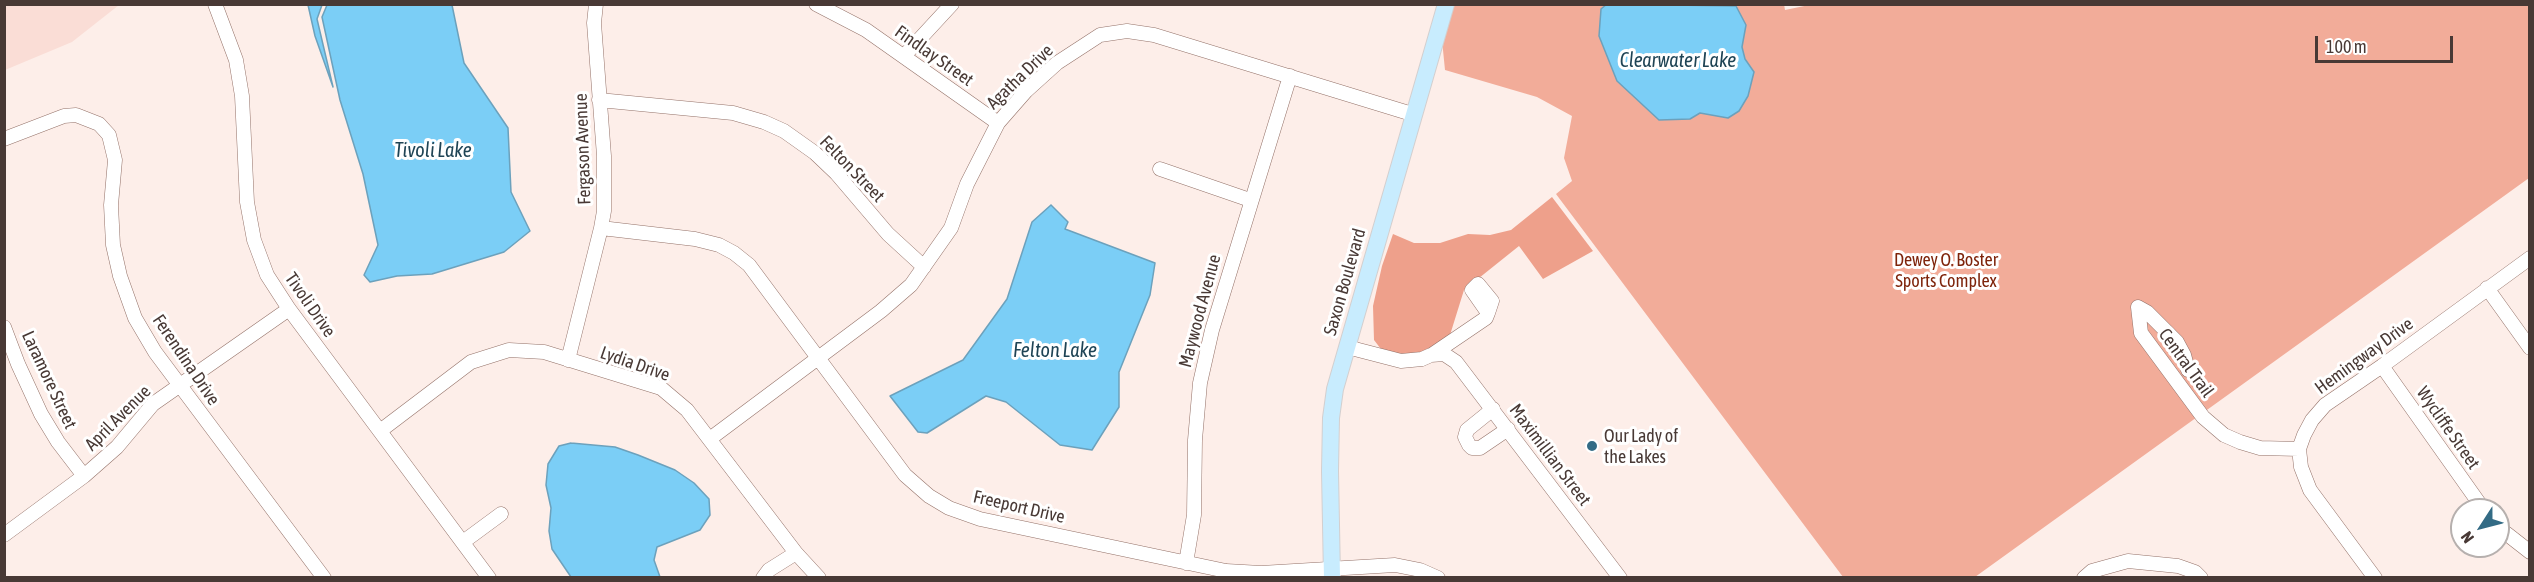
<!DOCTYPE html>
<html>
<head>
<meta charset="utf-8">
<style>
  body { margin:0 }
  #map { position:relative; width:2534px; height:582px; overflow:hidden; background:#fdeee9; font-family:"Asap Condensed",sans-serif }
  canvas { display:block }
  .frame { position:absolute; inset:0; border:6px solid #483935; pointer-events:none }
  .north { position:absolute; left:2450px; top:498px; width:60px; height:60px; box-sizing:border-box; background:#fff; border:2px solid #b6b0ae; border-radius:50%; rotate:234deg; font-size:16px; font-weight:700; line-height:24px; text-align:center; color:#483935 }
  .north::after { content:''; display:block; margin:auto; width:21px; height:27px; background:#336b85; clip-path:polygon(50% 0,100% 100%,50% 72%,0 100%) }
  .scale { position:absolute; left:2315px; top:36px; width:138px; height:27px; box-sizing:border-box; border:3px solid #483935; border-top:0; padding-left:8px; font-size:18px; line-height:21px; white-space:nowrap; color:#483935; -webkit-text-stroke:4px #fff; paint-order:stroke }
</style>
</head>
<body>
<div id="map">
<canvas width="2534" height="582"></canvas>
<div class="frame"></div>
<div class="north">N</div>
<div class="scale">100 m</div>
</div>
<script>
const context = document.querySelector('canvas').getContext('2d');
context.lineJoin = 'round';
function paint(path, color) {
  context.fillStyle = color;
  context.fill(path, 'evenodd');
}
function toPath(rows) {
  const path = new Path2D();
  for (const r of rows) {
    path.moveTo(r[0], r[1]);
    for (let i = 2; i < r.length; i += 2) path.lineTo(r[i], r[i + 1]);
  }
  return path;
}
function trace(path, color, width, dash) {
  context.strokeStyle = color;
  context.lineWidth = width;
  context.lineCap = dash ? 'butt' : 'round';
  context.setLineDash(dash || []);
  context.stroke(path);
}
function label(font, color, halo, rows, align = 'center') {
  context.font = font + ' "Asap Condensed",sans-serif';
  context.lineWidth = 6;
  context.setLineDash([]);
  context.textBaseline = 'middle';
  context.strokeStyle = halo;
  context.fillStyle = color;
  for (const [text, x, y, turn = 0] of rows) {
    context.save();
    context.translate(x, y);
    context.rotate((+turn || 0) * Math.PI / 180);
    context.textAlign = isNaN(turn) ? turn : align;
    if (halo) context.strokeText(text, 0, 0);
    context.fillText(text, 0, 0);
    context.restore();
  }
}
const built = toPath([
  [5,4,119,4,119,5,72,42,5,70]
]);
const green = toPath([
  [1452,4,1784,4,1785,10,1814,4,2529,5,2529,178,1975,577,1843,577,1556,194,1572,181,1564,158,1572,116,1537,97,1445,70,1442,40]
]);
const forest = toPath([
  [1552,197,1593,251,1543,279,1519,246,1464,290,1450,335,1422,353,1412,355,1384,353,1374,340,1373,306,1382,266,1393,234,1414,243,1440,243,1468,234,1490,235,1511,230]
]);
const water = toPath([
  [1607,4,1736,6,1746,25,1742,47,1745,59,1754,72,1748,96,1739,111,1728,118,1700,113,1690,119,1659,120,1617,81,1599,36,1601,9,1607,4],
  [308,5,322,5,317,19,333,87,315,36,308,5],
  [327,5,452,5,464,63,508,128,511,192,530,231,504,252,432,274,397,276,370,282,364,275,378,245,363,174,340,100,322,17,327,5],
  [1051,205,1068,222,1065,229,1155,263,1150,295,1119,372,1119,407,1092,450,1060,445,1006,402,986,396,927,433,918,432,890,396,963,360,1007,299,1032,222,1051,205],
  [571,443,615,447,638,455,675,470,694,483,709,499,710,515,700,530,657,547,654,560,660,577,571,577,552,549,549,531,551,508,546,485,548,464,559,446,571,443]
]);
const minor = toPath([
  [215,4,236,60,242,96,247,202,254,240,267,275,289,309,489,578],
  [816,4,866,30,998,123],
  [904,56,952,4],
  [599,100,733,113,764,122,784,131,815,153,836,173,888,234,924,267],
  [4,139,64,116,76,115,99,124,109,135,115,160,111,205,113,245,120,276,135,318,155,352,324,578],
  [1160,169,1250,200],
  [601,228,695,239,719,245,734,253,749,265,905,475,929,496,949,508,980,519,1226,571,1261,573,1395,565,1420,570,1438,578],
  [2487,288,2530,348],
  [4,327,18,364,41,414,58,442,84,476],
  [1347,347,1401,361,1422,359,1431,355,1444,354,1456,362,1620,578],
  [1433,354,1486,318,1488,313,1492,301,1478,284,1472,290,1488,313],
  [568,360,601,228,604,211,604,156,594,23,596,4],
  [2382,366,2484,510],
  [2188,370,2184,355,2177,342,2147,312,2138,307,2141,333,2203,417,2224,435,2240,442,2260,448,2299,449],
  [1493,409,1467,430,1465,437,1469,445,1472,448,1480,448,1508,429],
  [380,431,471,362,509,350,544,352,661,388,687,410,796,553,819,578],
  [711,438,881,311,911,285,951,228,967,184,998,123,1026,91,1057,63,1100,35,1127,31,1154,35,1412,114],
  [2498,527,2530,552],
  [4,535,84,476,117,447,153,404,289,309],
  [463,542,501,514],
  [1186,563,1194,515,1195,440,1200,383,1212,330,1290,76],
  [763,578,769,570,796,553],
  [2084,578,2092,571,2128,561,2178,566,2195,572,2201,578],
  [2375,578,2310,490,2301,467,2299,449,2304,435,2312,420,2325,405,2382,366,2530,258]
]);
const major = toPath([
  [1332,578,1330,471,1331,418,1335,389,1446,4]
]);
const markers = [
  [1592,446,6,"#336b85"]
];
const streetNames = [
  ["Findlay Street",934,56,35],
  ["Agatha Drive",1020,77,-44],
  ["Fergason Avenue",583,149,-92],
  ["Felton Street",852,169,46],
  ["Saxon Boulevard",1345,282,-74],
  ["Tivoli Drive",310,305,55],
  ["Maywood Avenue",1200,311,-75],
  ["Hemingway Drive",2364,356,-36],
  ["Ferendina Drive",186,360,56],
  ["Central Trail",2186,363,54],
  ["Lydia Drive",635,364,19],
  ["Laramore Street",49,380,65],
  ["April Avenue",118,418,-45],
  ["Wycliffe Street",2448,428,55],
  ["Maximillian Street",1550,455,53],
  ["Freeport Drive",1019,507,13]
];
const parkNames = [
  ["Dewey O. Boster",1946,260],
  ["Sports Complex",1946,281]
];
const poiNames = [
  ["Our Lady of",1604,436],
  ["the Lakes",1604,457]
];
const waterNames = [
  ["Clearwater Lake",1678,61],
  ["Tivoli Lake",433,151],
  ["Felton Lake",1055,351]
];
paint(built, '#faddd6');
paint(green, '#f2ac99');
paint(forest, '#eea08b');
paint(water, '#7bcef6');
trace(water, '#6ca1bc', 1.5);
trace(minor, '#947269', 15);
trace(major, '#d3cfcf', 18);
trace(minor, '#fff', 14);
trace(major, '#c8ecfe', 16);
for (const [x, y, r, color] of markers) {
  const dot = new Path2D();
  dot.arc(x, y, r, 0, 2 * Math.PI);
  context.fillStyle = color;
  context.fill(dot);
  trace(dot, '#fff', 2);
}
label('18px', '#483935', '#fff', streetNames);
label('18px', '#7e240b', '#fff', parkNames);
label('18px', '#483935', '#fff', poiNames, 'left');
label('italic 20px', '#1f4455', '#fff', waterNames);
</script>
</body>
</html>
